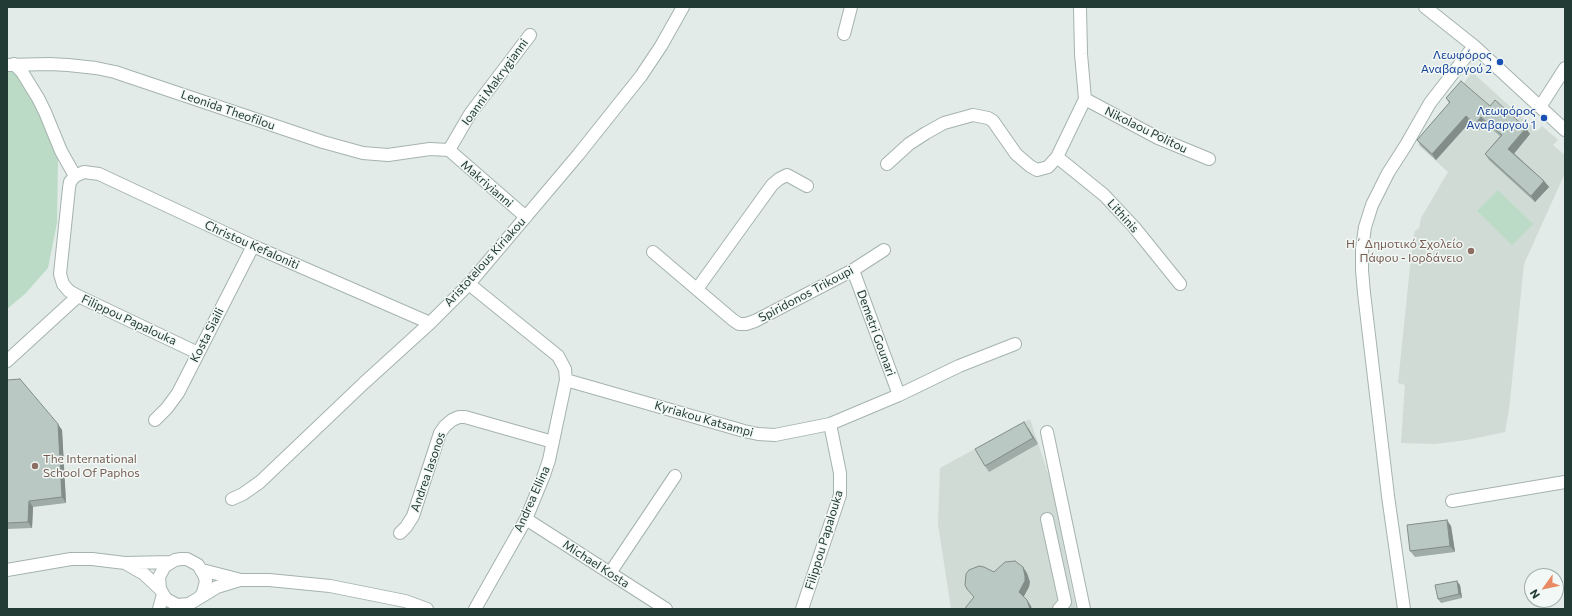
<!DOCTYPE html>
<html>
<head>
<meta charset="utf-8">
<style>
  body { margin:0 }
  #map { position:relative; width:1572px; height:616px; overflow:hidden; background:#e2ebe7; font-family:Commissioner,sans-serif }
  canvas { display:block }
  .frame { position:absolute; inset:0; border:8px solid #233b35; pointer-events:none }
  .north { position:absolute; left:1524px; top:568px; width:40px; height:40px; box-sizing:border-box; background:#f2f8f5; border:1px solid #9faca8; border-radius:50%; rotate:237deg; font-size:11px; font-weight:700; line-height:16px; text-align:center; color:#233b35 }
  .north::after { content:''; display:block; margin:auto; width:14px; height:18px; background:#e88a63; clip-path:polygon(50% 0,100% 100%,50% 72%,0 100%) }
</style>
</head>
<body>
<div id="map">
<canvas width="1572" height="616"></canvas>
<div class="frame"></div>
<div class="north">N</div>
</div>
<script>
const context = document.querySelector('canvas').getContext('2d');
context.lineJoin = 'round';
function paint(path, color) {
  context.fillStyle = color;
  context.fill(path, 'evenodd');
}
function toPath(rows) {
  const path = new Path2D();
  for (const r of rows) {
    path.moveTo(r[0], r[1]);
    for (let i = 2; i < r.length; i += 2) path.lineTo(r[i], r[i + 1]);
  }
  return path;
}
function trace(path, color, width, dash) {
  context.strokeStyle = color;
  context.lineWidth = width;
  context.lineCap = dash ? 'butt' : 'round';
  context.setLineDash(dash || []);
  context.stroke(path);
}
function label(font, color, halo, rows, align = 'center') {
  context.font = font + ' Commissioner,sans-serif';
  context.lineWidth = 3;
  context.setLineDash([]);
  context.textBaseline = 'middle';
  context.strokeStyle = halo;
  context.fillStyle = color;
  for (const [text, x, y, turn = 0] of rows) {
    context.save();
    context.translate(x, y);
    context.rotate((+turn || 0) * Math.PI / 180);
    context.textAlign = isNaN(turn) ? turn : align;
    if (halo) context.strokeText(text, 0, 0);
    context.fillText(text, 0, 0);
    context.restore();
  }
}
const built = toPath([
  [1472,72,1537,131,1542,126,1558,140,1553,145,1565,155,1565,173,1524,264,1509,410,1505,432,1467,440,1435,444,1401,443,1405,385,1398,383,1413,238,1415,231,1419,228,1421,218,1448,172,1418,145],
  [1030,419,1051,482,1076,609,951,609,938,524,940,468]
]);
const green = toPath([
  [15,69,29,91,58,156,57,223,48,268,25,294,7,309,7,70],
  [1498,190,1533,224,1512,245,1477,211]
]);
const minor = toPath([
  [1425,7,1474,46,1565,130],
  [844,34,851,7],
  [14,64,22,72,38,98,45,112,61,151,75,176,70,182,69,188,60,274,63,284,69,291,78,296,198,353],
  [7,65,49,64,68,65,96,68,115,72,323,142,363,153,388,155,430,149,449,150],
  [1085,99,1158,138,1209,159],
  [1540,107,1565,68],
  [449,150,470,114,530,35],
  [449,150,526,217],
  [1057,157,1104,195,1134,227,1180,284],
  [887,164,909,144,926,133,944,123,973,115,988,118,993,121,1016,154,1030,166,1037,170,1048,167,1057,157,1085,99,1081,54,1080,7],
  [75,176,84,172,99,174,253,246,430,323],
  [653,252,733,320,739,324,746,324,755,321,853,270,884,250],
  [853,270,899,395],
  [469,284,558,356,565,369,566,380,549,460,544,475,526,519,475,609],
  [697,289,772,185,779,179,787,175,807,186],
  [7,361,78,296],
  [566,380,744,431,758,434,775,435,830,424,899,395,959,366,1015,344],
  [155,420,167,408,178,393,253,246],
  [1047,432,1084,609],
  [232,499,243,494,260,482,364,383,430,323,469,284,578,155,641,76,661,46,683,7],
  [1452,501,1565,482],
  [526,519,666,609],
  [1047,519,1065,602,1059,609],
  [400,533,406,527,413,516,440,433,445,426,452,420,459,417,465,417,553,442],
  [125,563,144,574,160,589],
  [7,570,71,559,92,559,125,563,170,562],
  [202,570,241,580,269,580,330,586,405,601,427,609],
  [610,573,675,476],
  [199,598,203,593,206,581,204,575,198,565,187,559,181,559,175,560,165,566,159,577,160,589,166,599,177,605,189,604,217,587,240,580],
  [159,609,163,594],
  [802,609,840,495,840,473,830,424],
  [1404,609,1388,496,1364,293,1362,270,1362,249,1365,227,1372,205,1388,173,1406,145,1430,103,1474,46]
]);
const wall = toPath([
  [1446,98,1490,106,1530,134,1514,153,1544,181,1549,187,1535,202,1489,160,1485,154,1500,136,1485,123,1479,130,1470,122,1436,160,1421,146,1417,140,1449,103],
  [7,380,62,430,66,503,33,507,32,528,7,529],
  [1028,428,1038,444,989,472,985,466],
  [1451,526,1455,552,1415,557,1410,551],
  [1460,585,1462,598,1441,603,1438,599]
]);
const shadedWall = toPath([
  [1466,116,1470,122,1436,160,1432,154],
  [1481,117,1485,123,1479,130,1475,124],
  [1526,128,1530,134,1513,155,1508,149],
  [1544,181,1549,187,1535,202,1531,196],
  [1024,422,1028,428,1038,444,1033,438],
  [58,424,62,430,66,503,62,497],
  [29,501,33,507,32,528,28,522],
  [1447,520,1451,526,1455,552,1450,546],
  [1023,567,1027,573,1030,582,1029,587,1023,598,1019,592],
  [1457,581,1460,585,1462,598,1459,594],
  [1027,600,1031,606,1032,609,1030,609]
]);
const building = toPath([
  [1461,81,1490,106,1495,100,1526,128,1508,149,1544,181,1531,196,1485,154,1502,135,1481,117,1475,124,1466,116,1432,154,1417,140,1450,102,1446,98,1461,81],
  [20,379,58,424,62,497,29,501,28,522,7,523,7,380,20,379],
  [1024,422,1033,438,985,466,975,449,1024,422],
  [1447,520,1450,546,1410,551,1407,525,1447,520],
  [1015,561,1023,567,1025,576,1025,581,1019,592,1027,600,1030,609,965,609,966,607,974,597,967,589,965,585,966,574,969,570,979,566,984,567,994,572,1005,562,1015,561],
  [1457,581,1459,594,1438,599,1435,585,1457,581]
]);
const markers = [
  [1500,62,4,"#1a4fb4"],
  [1544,118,4,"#1a4fb4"],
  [1471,251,4,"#8d6e63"],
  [35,466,4,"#8d6e63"]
];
const transitNames = [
  ["Λεωφόρος",1492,55],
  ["Αναβαργού 2",1492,69],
  ["Λεωφόρος",1536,111],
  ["Αναβαργού 1",1536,125]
];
const streetNames = [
  ["Ioanni Makrygianni",495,82,-54],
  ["Leonida Theofilou",228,110,19],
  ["Nikolaou Politou",1146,130,26],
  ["Makriyianni",487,184,41],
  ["Lithinis",1123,216,48],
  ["Christou Kefaloniti",252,245,24],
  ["Aristotelous Kiriakou",485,262,-48],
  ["Spiridonos Trikoupi",806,294,-28],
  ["Filippou Papalouka",129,320,25],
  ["Demetri Gounari",876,333,70],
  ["Kosta Siaili",207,335,-63],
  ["Kyriakou Katsampi",704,419,16],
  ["Andrea Iasonos",428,472,-71],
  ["Andrea Ellina",532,499,-66],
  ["Filippou Papalouka",824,540,-73],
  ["Michael Kosta",596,564,33]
];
const educationNames = [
  ["Η΄ Δημοτικό Σχολείο",1463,244],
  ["Πάφου - Ιορδάνειο",1463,258],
  ["The International",43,459,"left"],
  ["School Of Paphos",43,473,"left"]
];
paint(built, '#d0dbd6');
paint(green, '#bcdbc6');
trace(minor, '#a5b3ae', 14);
trace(minor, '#fff', 12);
paint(wall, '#a0aca8');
paint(shadedWall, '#828c88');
paint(building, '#bac8c3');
trace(building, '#828c88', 1);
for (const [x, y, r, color] of markers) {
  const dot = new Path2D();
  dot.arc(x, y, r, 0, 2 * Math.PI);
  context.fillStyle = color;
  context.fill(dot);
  trace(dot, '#f2f8f5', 1.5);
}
label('12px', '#164399', '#f2f8f5', transitNames, 'right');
label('12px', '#233b35', '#f2f8f5', streetNames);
label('12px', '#785e54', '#f2f8f5', educationNames, 'right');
</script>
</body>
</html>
